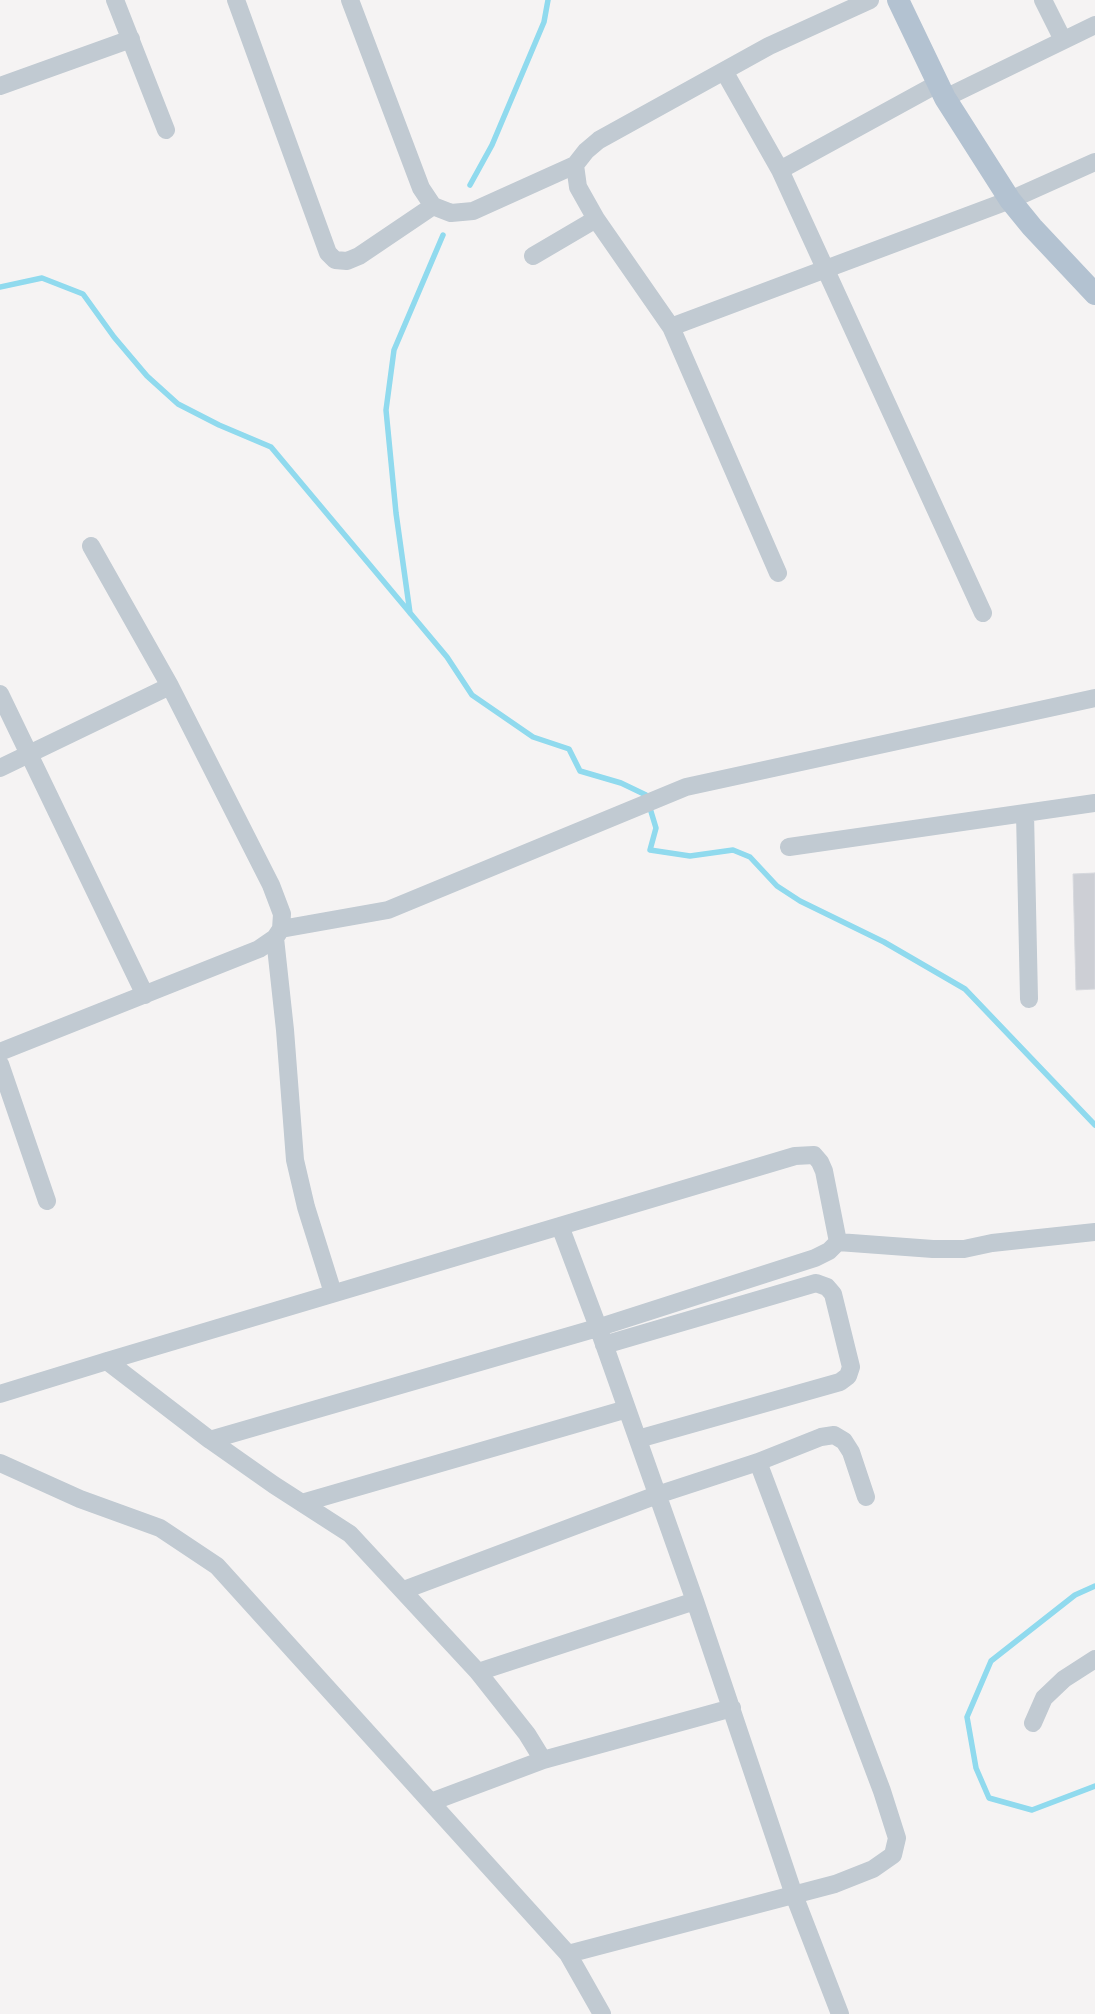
<!DOCTYPE html>
<html>
<head>
<meta charset="utf-8">
<style>
  body { margin:0 }
  canvas { display:block; background:#f5f3f3 }
</style>
</head>
<body>
<canvas width="1095" height="2014"></canvas>
<script>
const context = document.querySelector('canvas').getContext('2d');
context.lineJoin = 'round';
function toPath(rows) {
  const path = new Path2D();
  for (const r of rows) {
    path.moveTo(r[0], r[1]);
    for (let i = 2; i < r.length; i += 2) path.lineTo(r[i], r[i + 1]);
  }
  return path;
}
function trace(path, color, width, dash) {
  context.strokeStyle = color;
  context.lineWidth = width;
  context.lineCap = dash ? 'butt' : 'round';
  context.setLineDash(dash || []);
  context.stroke(path);
}
function paint(path, color) {
  context.fillStyle = color;
  context.fill(path, 'evenodd');
}
const stream = toPath([
  [470,185,492,145,544,22,548,0],
  [0,287,42,278,83,294,114,337,147,376,178,404,219,425,271,447,447,657,472,695,533,737,569,749,580,771,621,783,646,795,656,828,650,850,690,856,733,850,750,857,777,886,800,901,884,942,965,989,1095,1125],
  [410,613,396,513,386,410,394,350,443,235],
  [1095,1586,1075,1595,991,1661,967,1717,976,1768,989,1798,1032,1810,1095,1786]
]);
const building = toPath([
  [1095,873,1095,989,1076,990,1073,874,1095,873]
]);
const minor = toPath([
  [115,0,166,130],
  [236,0,328,253,335,260,347,261,359,256,433,206],
  [350,0,421,188,433,206,451,213,473,211,575,165],
  [1043,0,1063,40],
  [724,71,780,170,983,613],
  [0,86,131,39],
  [945,98,1095,25],
  [780,170,939,83],
  [533,256,596,219],
  [671,327,1010,200,1095,162],
  [778,573,671,327,596,219,578,187,575,165,586,151,599,140,769,46,870,0],
  [0,694,145,995],
  [0,768,170,686],
  [1025,813,1029,999],
  [789,847,1095,803],
  [281,929,388,910,686,787,1095,698],
  [275,938,285,1030,295,1160,306,1207,333,1293],
  [0,1052,259,949,275,938,281,929,282,914,271,885,170,686,91,546],
  [0,1064,47,1201],
  [560,1226,598,1327,695,1601,794,1895,840,2014],
  [838,1242,933,1249,964,1249,992,1243,1095,1232],
  [604,1345,816,1283,827,1287,833,1294,851,1367,848,1376,840,1382,638,1439],
  [107,1361,210,1440,274,1485,350,1534,478,1672,527,1734,543,1760],
  [0,1394,107,1361,795,1156,814,1155,820,1162,824,1171,838,1242,829,1251,815,1258,597,1328,210,1440],
  [0,1463,80,1499,160,1528,217,1566,568,1954,602,2014],
  [302,1503,627,1409],
  [404,1590,657,1495,758,1462,821,1437,834,1435,844,1441,851,1452,866,1497],
  [478,1672,695,1601],
  [1033,1723,1044,1698,1064,1679,1095,1659],
  [431,1802,543,1760,732,1708],
  [568,1954,835,1884,873,1869,893,1855,897,1838,882,1791,758,1462]
]);
const major = toPath([
  [898,0,945,98,1010,200,1032,227,1095,294]
]);
trace(stream, '#90daee', 5.5);
paint(building, '#cdcfd5');
trace(building, '#d7d9de', 1);
trace(minor, '#c1cad2', 18);
trace(major, '#b3c2d1', 22);
</script>
</body>
</html>
